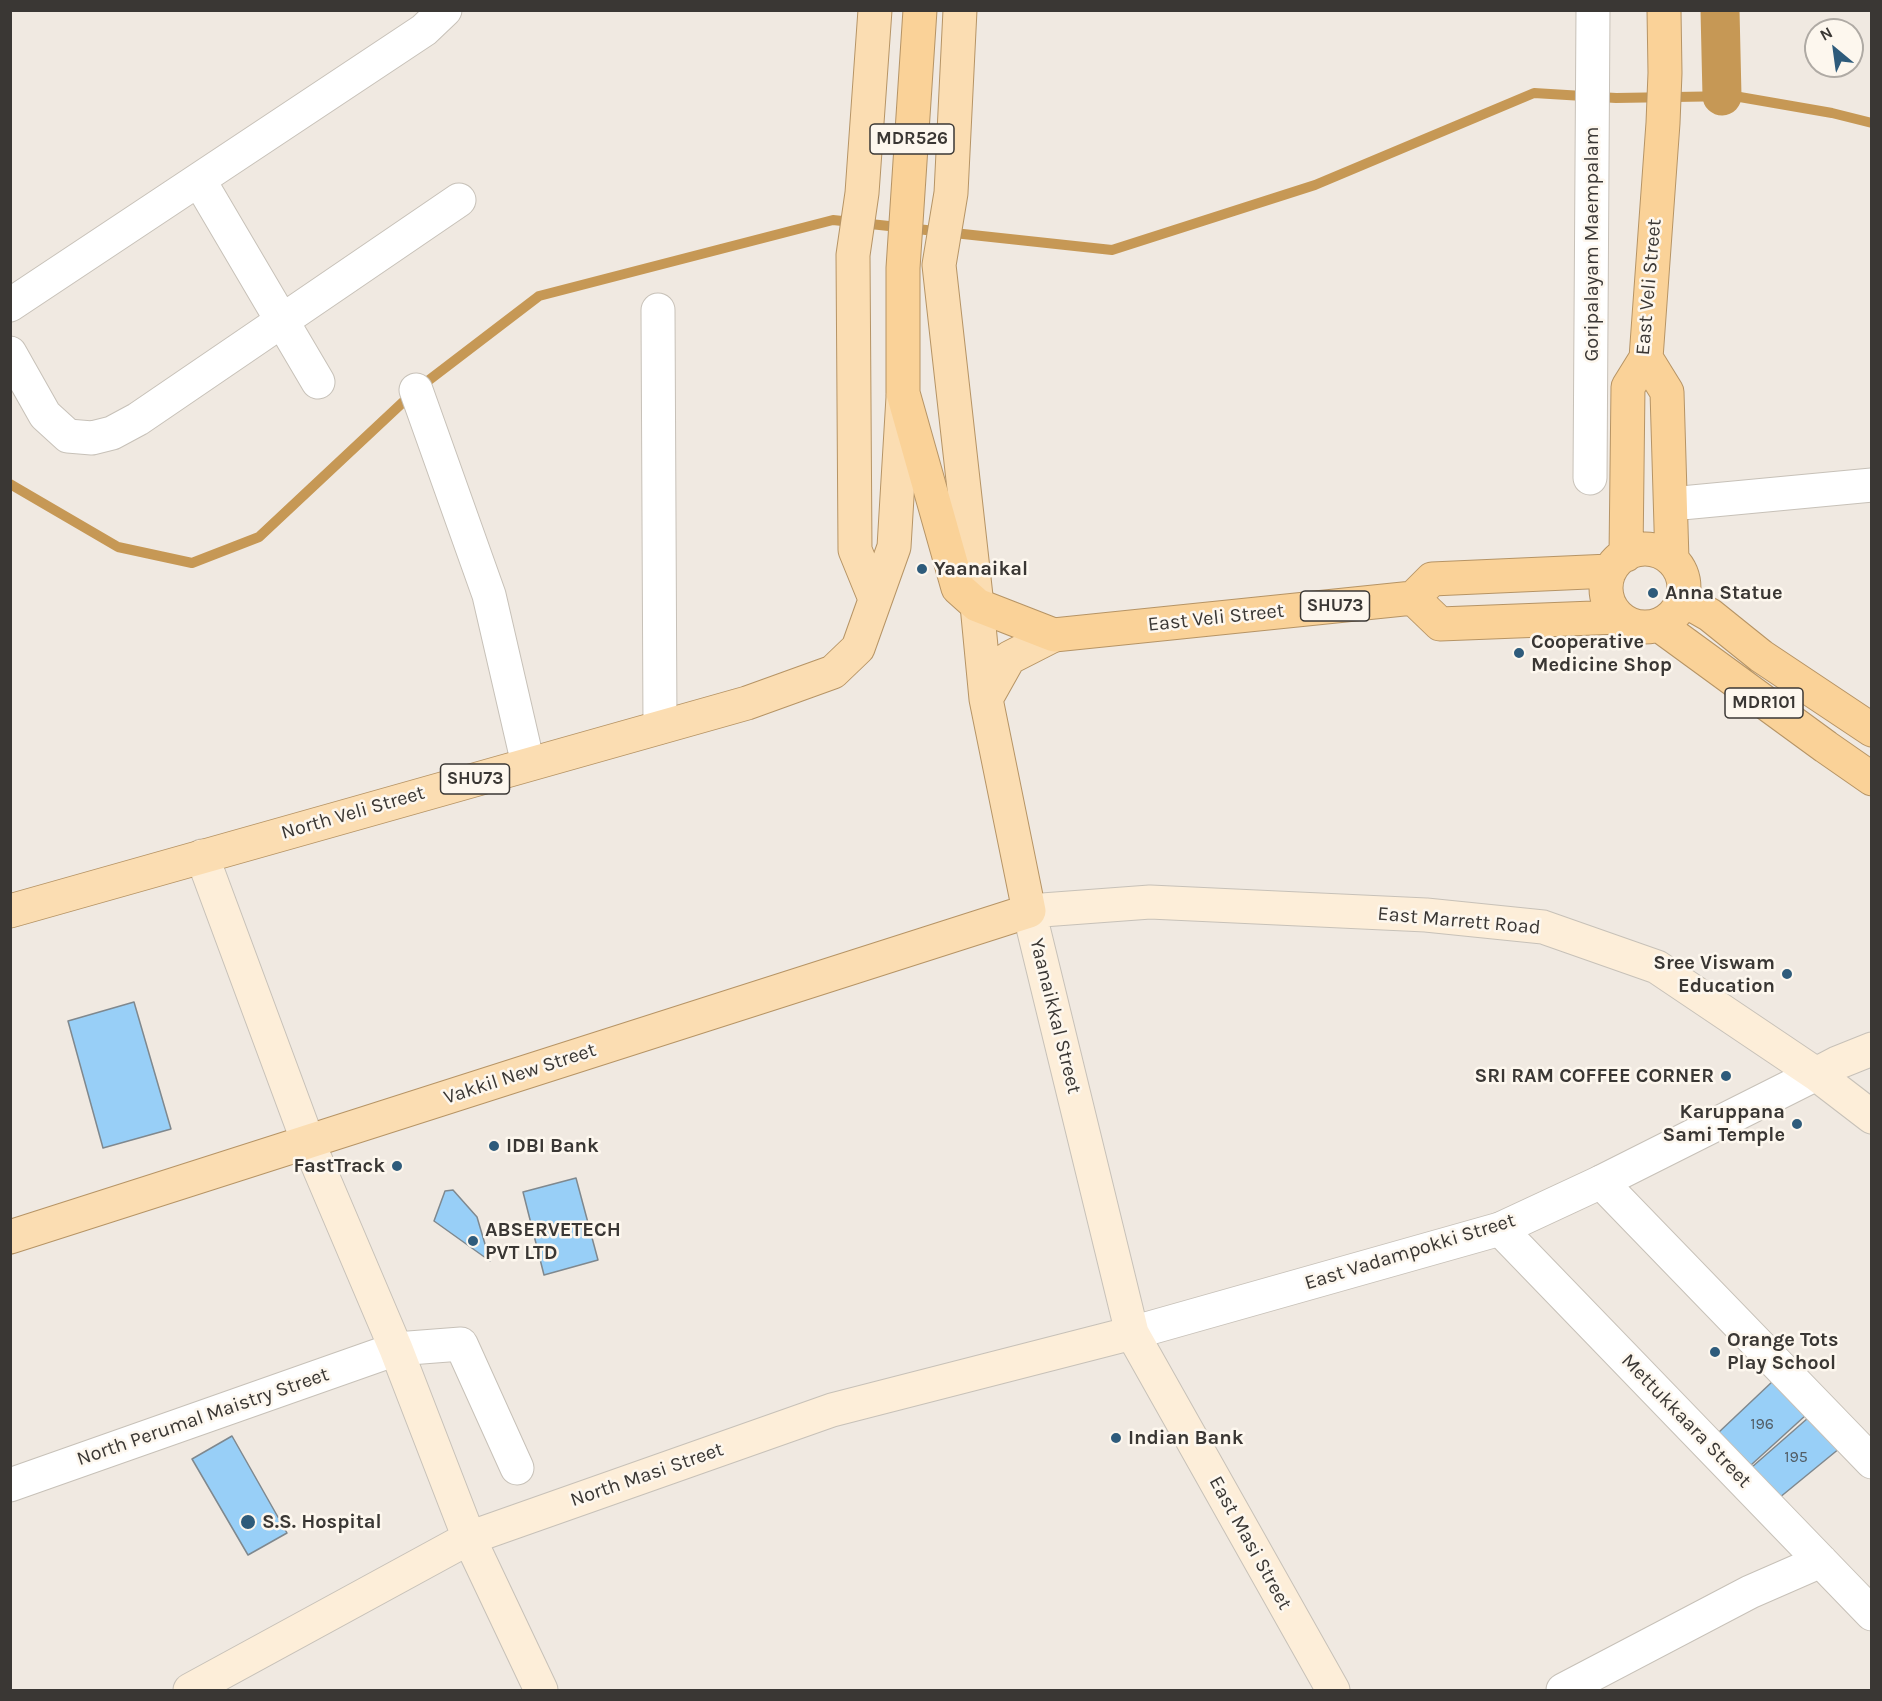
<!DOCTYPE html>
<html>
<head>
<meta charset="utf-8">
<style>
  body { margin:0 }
  #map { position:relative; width:1882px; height:1701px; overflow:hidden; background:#f0e9e1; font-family:Karla,sans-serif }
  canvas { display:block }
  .frame { position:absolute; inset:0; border:12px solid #3a3734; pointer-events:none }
  .north { position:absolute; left:1804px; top:18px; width:60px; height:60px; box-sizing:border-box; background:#fdf7ee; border:2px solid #afaaa4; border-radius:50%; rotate:331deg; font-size:16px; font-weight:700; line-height:24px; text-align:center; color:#3a3734 }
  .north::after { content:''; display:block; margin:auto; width:21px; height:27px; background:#2e5b7b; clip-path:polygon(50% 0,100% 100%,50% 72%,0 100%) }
</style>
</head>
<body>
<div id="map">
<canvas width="1882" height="1701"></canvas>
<div class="frame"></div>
<div class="north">N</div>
</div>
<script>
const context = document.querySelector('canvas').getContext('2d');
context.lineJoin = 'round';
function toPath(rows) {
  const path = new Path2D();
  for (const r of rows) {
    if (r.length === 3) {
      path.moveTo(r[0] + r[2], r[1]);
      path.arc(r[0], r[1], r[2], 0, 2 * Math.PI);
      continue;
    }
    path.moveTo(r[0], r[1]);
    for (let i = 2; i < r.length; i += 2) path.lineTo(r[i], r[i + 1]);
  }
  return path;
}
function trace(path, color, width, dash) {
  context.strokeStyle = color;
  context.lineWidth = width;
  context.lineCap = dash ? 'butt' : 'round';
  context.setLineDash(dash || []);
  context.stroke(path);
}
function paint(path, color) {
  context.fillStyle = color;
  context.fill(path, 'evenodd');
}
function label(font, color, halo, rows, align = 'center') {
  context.font = font + ' Karla,sans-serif';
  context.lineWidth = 5;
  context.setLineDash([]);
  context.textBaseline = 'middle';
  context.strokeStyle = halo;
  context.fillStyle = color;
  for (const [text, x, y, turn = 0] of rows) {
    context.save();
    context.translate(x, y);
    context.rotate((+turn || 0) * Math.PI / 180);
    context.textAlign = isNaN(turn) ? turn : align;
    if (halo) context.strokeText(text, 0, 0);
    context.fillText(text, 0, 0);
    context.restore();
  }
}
const stream = toPath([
  [10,484,118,547,192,563,259,537,416,390,539,296,833,220,1112,250,1315,185,1534,93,1616,98,1734,96,1832,113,1872,123]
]);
const canal = toPath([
  [1720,10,1722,96]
]);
const building = toPath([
  [134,1002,171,1129,103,1148,68,1021,134,1002],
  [576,1178,598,1260,544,1275,523,1192,576,1178],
  [453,1190,477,1217,490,1261,434,1221,445,1191,453,1190],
  [1773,1381,1806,1415,1751,1465,1718,1433,1773,1381],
  [1808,1418,1840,1448,1779,1498,1752,1467,1808,1418],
  [232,1436,287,1533,248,1555,192,1459,232,1436]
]);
const minor = toPath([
  [199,180,318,382],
  [10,305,424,30,445,10],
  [658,310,660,727],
  [10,353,45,415,68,436,92,438,112,433,138,419,459,200],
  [416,390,489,595,528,764],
  [1590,478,1593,10],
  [1671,504,1872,485],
  [1601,1182,1872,1462],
  [1500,1229,1872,1614],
  [396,1349,461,1344,517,1468],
  [1563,1690,1750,1592,1821,1561]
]);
const tertiary = toPath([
  [1132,1333,1500,1229,1601,1182,1816,1074],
  [10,1485,396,1349]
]);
const secondary = toPath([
  [202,856,308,1142,396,1349,469,1538,541,1690],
  [1816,1074,1837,1063,1872,1049],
  [190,1690,469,1538,832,1410,1132,1333],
  [1333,1690,1132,1333,1029,911,1150,902,1426,915,1543,927,1657,967,1816,1074,1872,1117]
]);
const primary = toPath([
  [875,599,855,550,853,255,862,193,875,10],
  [986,699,1009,658,1054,635],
  [10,911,747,703,833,672,858,648,894,547,903,397],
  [10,1237,1029,911,986,699,977,605,939,265,951,193,960,10]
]);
const trunk = toPath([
  [920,10,903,268,903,393,958,588,977,605,1054,635,1413,598,1432,579,1610,571],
  [1646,358,1667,392,1672,560],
  [1645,588,39],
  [1626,555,1628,387,1646,358,1663,123,1665,73,1664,10],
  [1413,598,1440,624,1619,617],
  [1682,599,1710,615,1761,656,1872,730],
  [1659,625,1826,747,1872,779]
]);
const markers = [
  [922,569,6,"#2e5b7b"],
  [1653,593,6,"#2e5b7b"],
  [1519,653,6,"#2e5b7b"],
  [1787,974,6,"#2e5b7b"],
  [1726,1076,6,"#2e5b7b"],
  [1797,1124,6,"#2e5b7b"],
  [494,1146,6,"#2e5b7b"],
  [397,1166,6,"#2e5b7b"],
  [473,1241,6,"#2e5b7b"],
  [1715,1352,6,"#2e5b7b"],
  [1116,1438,6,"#2e5b7b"],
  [248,1522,8,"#2e5b7b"]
];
const numberNames = [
  ["196",1762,1424],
  ["195",1796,1457]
];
const shields = [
  [912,139,84],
  [1335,606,69],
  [1764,703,78],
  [475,779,69]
];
const shieldNames = [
  ["MDR526",912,139],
  ["SHU73",1335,606],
  ["MDR101",1764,703],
  ["SHU73",475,779]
];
const streetNames = [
  ["Goripalayam Maempalam",1592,244,-90],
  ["East Veli Street",1649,287,-85],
  ["East Veli Street",1216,618,-6],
  ["North Veli Street",353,813,-16],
  ["East Marrett Road",1459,921,5],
  ["Yaanaikkal Street",1055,1016,76],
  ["Vakkil New Street",520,1074,-18],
  ["East Vadampokki Street",1410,1252,-17],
  ["North Perumal Maistry Street",203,1417,-19],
  ["Mettukkaara Street",1686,1421,46],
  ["North Masi Street",647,1475,-19],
  ["East Masi Street",1250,1543,61]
];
const poiNames = [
  ["Yaanaikal",934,569],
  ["Anna Statue",1665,593],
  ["Cooperative",1531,642],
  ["Medicine Shop",1531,665],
  ["Sree Viswam",1775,963,"right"],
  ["Education",1775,986,"right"],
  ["SRI RAM COFFEE CORNER",1714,1076,"right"],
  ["Karuppana",1785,1112,"right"],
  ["Sami Temple",1785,1135,"right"],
  ["IDBI Bank",506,1146],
  ["FastTrack",385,1166,"right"],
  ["ABSERVETECH",485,1230],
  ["PVT LTD",485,1253],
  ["Orange Tots",1727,1340],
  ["Play School",1727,1363],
  ["Indian Bank",1128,1438],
  ["S.S. Hospital",262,1522]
];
trace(stream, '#c69855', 10);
trace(canal, '#c69855', 39);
paint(building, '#98cff7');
trace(building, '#7f888e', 1.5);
trace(minor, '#c7c1b8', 35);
trace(tertiary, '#c7c1b8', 35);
trace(secondary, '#c7c1b8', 35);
trace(primary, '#b69465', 35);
trace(trunk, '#b69465', 35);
trace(minor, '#fff', 33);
trace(tertiary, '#fff', 33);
trace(secondary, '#fdeed9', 33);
trace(primary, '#fbddb2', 33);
trace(trunk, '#fad298', 33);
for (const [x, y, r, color] of markers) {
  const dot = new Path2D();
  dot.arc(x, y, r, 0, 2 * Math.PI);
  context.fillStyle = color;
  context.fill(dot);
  trace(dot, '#fdf7ee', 2);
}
label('16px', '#525d65', null, numberNames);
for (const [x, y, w] of shields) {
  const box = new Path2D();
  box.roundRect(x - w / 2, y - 15, w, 30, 4.5);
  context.fillStyle = '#fdf7ee';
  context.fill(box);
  trace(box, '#3a3734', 1.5);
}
label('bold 18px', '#3a3734', null, shieldNames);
label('20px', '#3a3734', '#fdf7ee', streetNames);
label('bold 20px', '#3a3734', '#fdf7ee', poiNames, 'left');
</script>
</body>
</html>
